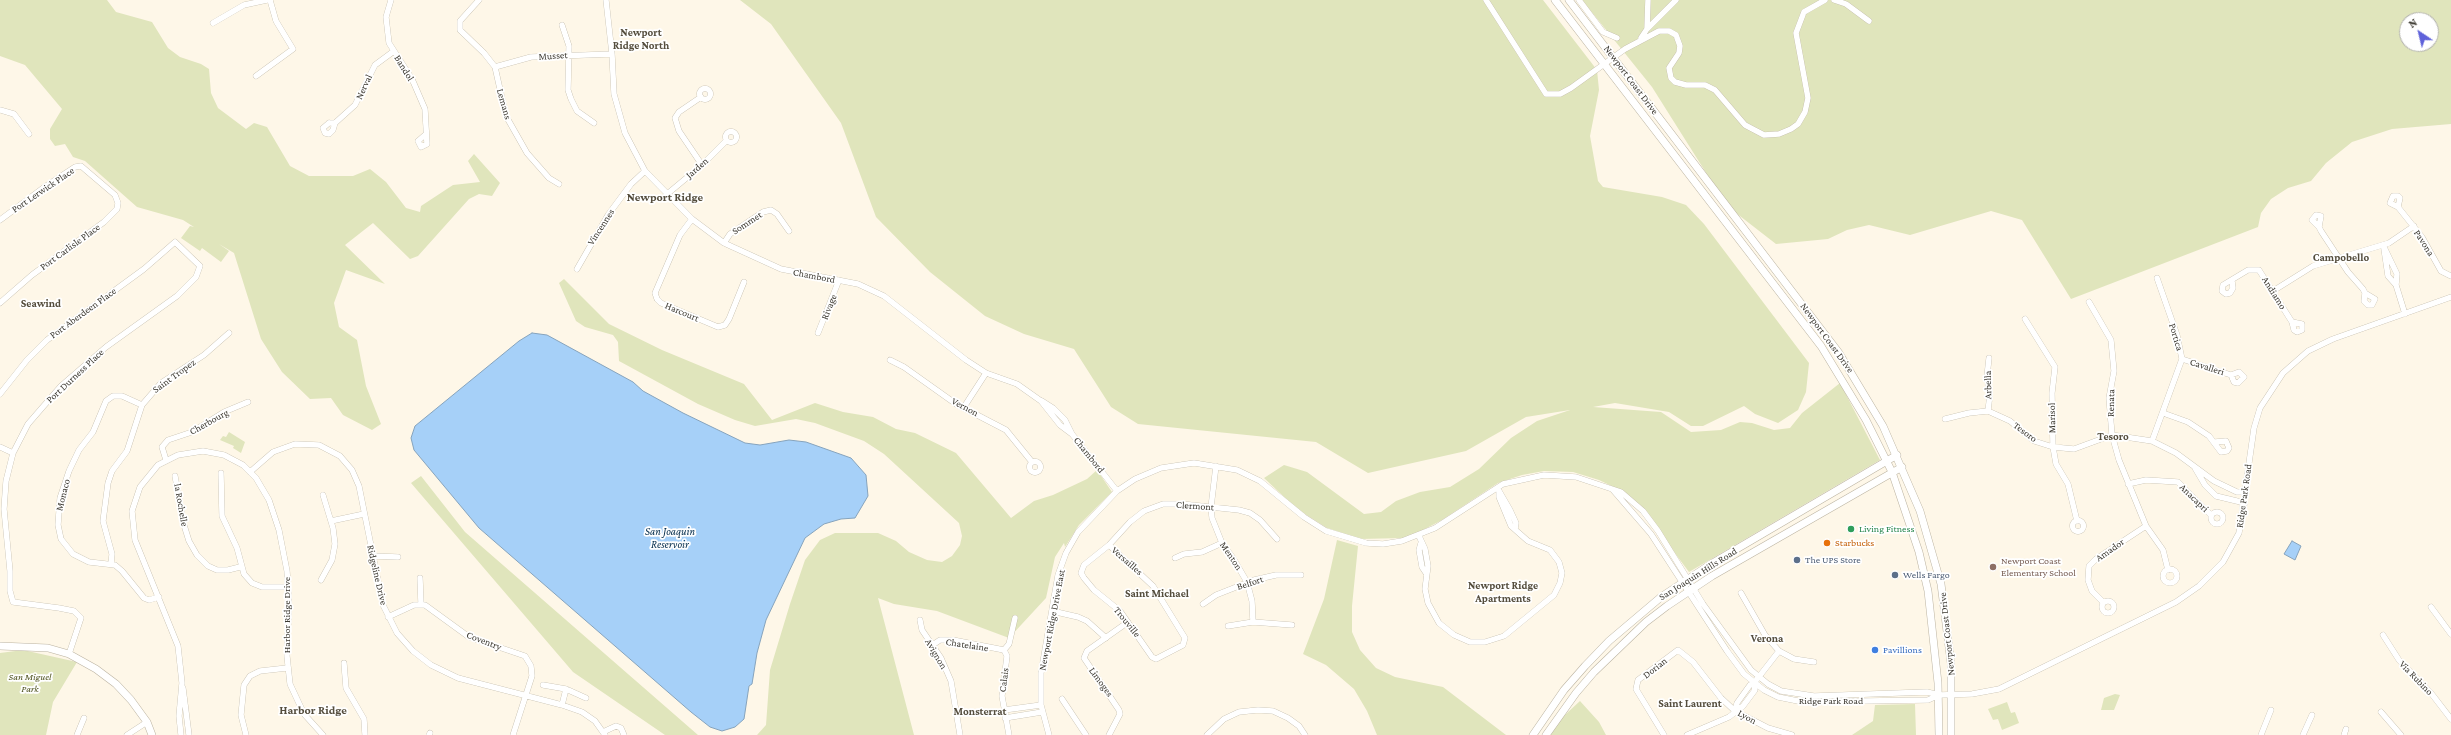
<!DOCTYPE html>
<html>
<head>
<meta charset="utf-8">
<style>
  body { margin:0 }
  #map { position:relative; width:2451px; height:735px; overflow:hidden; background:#fef7e8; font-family:"Crimson Pro",serif }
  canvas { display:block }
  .north { position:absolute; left:2399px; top:12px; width:40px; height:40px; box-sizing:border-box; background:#fff; border:1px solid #b1b0ad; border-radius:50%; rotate:325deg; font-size:11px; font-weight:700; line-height:16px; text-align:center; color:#3c3931 }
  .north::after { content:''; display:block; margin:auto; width:14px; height:18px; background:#5f62da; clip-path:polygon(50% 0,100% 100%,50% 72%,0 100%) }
</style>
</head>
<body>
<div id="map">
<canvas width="2451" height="735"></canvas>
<div class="north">N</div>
</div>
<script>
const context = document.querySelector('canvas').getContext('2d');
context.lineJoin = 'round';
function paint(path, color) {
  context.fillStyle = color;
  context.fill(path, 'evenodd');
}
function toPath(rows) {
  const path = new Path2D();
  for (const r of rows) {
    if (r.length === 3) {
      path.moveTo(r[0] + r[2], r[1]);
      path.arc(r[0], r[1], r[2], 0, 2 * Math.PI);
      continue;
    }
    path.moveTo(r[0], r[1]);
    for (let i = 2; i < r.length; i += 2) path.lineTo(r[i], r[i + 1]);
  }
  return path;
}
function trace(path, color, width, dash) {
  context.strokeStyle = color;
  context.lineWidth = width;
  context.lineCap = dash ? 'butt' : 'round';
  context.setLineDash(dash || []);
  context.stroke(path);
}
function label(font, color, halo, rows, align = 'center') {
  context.font = font + ' "Crimson Pro",serif';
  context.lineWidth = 3.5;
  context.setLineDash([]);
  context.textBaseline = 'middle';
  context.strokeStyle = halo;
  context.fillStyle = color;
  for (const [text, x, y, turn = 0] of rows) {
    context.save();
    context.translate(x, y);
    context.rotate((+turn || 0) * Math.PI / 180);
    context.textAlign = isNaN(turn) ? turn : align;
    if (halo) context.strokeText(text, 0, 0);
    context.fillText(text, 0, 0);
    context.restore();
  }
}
const green = toPath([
  [0,0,107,0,116,12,152,22,168,48,180,57,201,64,209,69,211,93,218,108,246,129,254,123,267,127,290,166,309,176,353,176,370,169,386,182,406,208,420,212,421,206,453,185,480,182,468,161,474,154,500,183,492,196,479,194,469,199,418,256,410,259,373,223,345,245,385,284,346,270,334,303,339,327,357,340,366,386,381,424,372,430,343,415,331,398,310,399,282,372,261,339,234,253,219,244,229,251,221,262,202,248,200,251,181,238,190,226,194,227,183,220,137,207,85,161,73,157,65,144,55,146,50,139,50,129,62,109,25,65,0,56],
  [740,0,1543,0,1597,70,1599,90,1590,136,1598,181,1603,187,1662,197,1686,205,1704,224,1809,363,1806,392,1798,410,1778,423,1755,414,1744,406,1703,426,1691,426,1669,412,1615,403,1593,407,1661,412,1691,432,1721,430,1740,422,1752,423,1774,430,1790,428,1802,413,1840,383,1880,460,1689,572,1639,505,1618,489,1599,480,1573,472,1544,471,1522,475,1498,483,1442,520,1421,531,1403,538,1360,539,1327,528,1297,509,1264,478,1284,465,1307,472,1364,514,1381,512,1396,501,1420,492,1450,487,1479,469,1511,438,1537,421,1570,410,1526,417,1466,451,1368,473,1316,442,1138,424,1111,407,1074,349,1024,334,985,316,930,272,876,217,841,123,771,24],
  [1582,0,2451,0,2451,124,2392,129,2352,142,2326,163,2311,181,2288,188,2271,199,2261,213,2258,227,2071,299,2022,220,1991,211,1910,235,1869,225,1847,230,1828,239,1776,244,1727,206,1652,87],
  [2407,20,2431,20,2431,44,2407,44],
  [564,279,609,324,662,350,744,384,772,420,815,403,843,412,873,417,896,429,915,433,956,453,1011,518,1034,501,1053,495,1087,479,1097,470,1112,492,1079,525,1065,547,1064,543,1055,557,1046,598,1009,638,937,611,894,604,878,598,914,735,757,735,766,725,770,670,790,604,805,560,820,540,835,533,878,533,896,541,909,552,927,560,942,562,952,556,960,545,962,536,959,523,884,454,864,441,815,423,796,419,755,426,735,420,698,404,619,361,618,342,613,335,585,327,576,321,559,283],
  [229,432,245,442,241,453,233,448,234,446,220,440,223,436,226,437],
  [421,476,465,532,698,735,665,735,573,672,411,483],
  [1337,540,1358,546,1352,606,1352,632,1360,650,1376,668,1395,677,1443,687,1506,735,1377,735,1367,711,1354,689,1326,665,1303,654,1324,599],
  [23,650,77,662,53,702,46,735,0,735,0,653],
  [2115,694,2120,695,2114,710,2101,710,2104,698],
  [1580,701,1599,722,1606,735,1548,735,1554,725],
  [2007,702,2011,713,2015,712,2019,723,2002,730,1998,719,1993,720,1988,709],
  [1915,704,1916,735,1852,735,1873,721,1875,705]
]);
const water = toPath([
  [532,333,547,335,633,382,643,391,683,413,745,443,760,445,789,440,806,442,851,458,866,475,868,496,855,518,841,519,824,524,805,538,766,620,757,653,752,684,749,686,744,719,735,727,722,731,710,727,691,712,479,528,414,450,411,438,415,426,519,341,532,333],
  [2292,541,2301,546,2295,560,2284,554,2292,541]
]);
const minor = toPath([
  [391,0,386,17,389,43,412,79,425,109,427,144,421,147,418,141,425,135],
  [479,0,460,21,460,30,484,53,495,67,506,116,527,153,549,178,559,184],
  [606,0,612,54,614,94,625,133,645,171,692,219,724,243,781,269,858,284,884,296,966,360,986,373,1017,384,1041,401,1060,425,1072,434,1117,491],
  [1486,0,1546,94,1560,94,1571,88,1625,49,1659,31,1669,31,1676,35,1680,46,1679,53,1669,68,1671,78,1675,82,1686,85,1705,85,1715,90,1745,125,1764,135,1779,134,1791,129,1798,124,1805,112,1808,98,1796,33,1804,12,1825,0],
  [1579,0,1603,32,1617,38],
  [1834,0,1846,4,1869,21],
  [213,23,244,5,267,0],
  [562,25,569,46,568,90,571,99,577,111,594,123],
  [1647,29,1648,0],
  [1641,38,1647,29,1676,0],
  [495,67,531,57,612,54],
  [256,76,293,49,276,21,270,0],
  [705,94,5.5],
  [701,97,679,112,675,118,679,131,702,165],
  [0,110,14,114,29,134],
  [329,123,335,123,333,130,329,134,325,133,323,128,329,123],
  [335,123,355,105,375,65,394,51],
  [731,137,5.5],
  [666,195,702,165,726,141],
  [2398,207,2400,198,2398,196,2393,196,2390,203,2398,207,2422,237,2441,271,2451,276],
  [692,219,680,235,655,293,657,299,661,303,718,327,725,325,729,319,744,282],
  [0,220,46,186,75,167,81,166,115,195,118,203,117,209,104,222,32,275,0,303],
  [2319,227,2312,220,2316,215,2321,216,2319,227,2321,231,2348,272,2363,289,2365,293,2364,301,2368,305,2372,305,2375,299,2365,293],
  [724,243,730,234,763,212,771,210,777,214,789,231],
  [2383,245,2397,274,2396,285,2405,314],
  [2384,249,2388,276,2396,285],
  [577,269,608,215,631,184,645,171],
  [2232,281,2233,288,2230,293,2226,294,2222,291,2223,285,2248,270,2259,270,2292,322,2294,330,2297,332,2302,330,2302,324,2292,322],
  [2273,291,2313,266,2389,243,2414,226],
  [2089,302,2111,340,2114,371,2109,398,2112,435,2119,460,2146,526,2163,550,2168,570],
  [2025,319,2055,367,2052,393,2053,447,2056,464,2068,484,2077,521],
  [818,333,839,280],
  [2182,359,2231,375,2239,372,2244,377,2238,383,2234,382,2231,375],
  [890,360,904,367,956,404,1006,430,1032,462],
  [0,394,27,360,47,340,144,269,175,242,200,266,196,277,177,296,106,347,61,386,28,424,13,453,6,481,4,509,10,571,10,591,13,602,59,608,74,611,81,618,69,654],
  [1042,401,1053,408,1065,420,1072,434],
  [142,405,122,396,113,396,106,401,93,432,79,450,69,471,60,498,58,525,61,539,73,554,89,562,115,565,122,571,144,598,149,600,159,597],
  [964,407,986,373],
  [1988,411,1990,394,1987,376,1989,358],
  [2163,413,2188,422,2209,436,2221,452,2227,451,2229,448,2226,441,2215,442],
  [1945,419,1969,413,1988,411,2010,421,2034,441,2053,447,2074,449,2112,435,2152,441,2176,453,2214,481,2237,492,2246,492],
  [2152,441,2182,359,2177,335,2157,278],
  [0,447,13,453],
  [166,460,162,447,168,440,192,432,224,412,248,402],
  [1035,467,5.5],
  [1216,466,1211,507,1212,518,1222,543,1233,558,1247,582,1252,601,1253,622],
  [2195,468,2205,485,2216,496,2245,503],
  [250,472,273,452,295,444,319,445,340,456,352,470,359,486,383,605,397,633,413,651,431,665,458,678,562,705,582,712,595,721,605,735],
  [221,473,222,516,237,548,244,574,252,583,262,587,288,587],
  [175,476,184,525,189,541,197,555,208,566,217,570,228,570,240,567],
  [2128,484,2146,480,2178,482,2211,515],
  [1613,490,1651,534,1727,651,1744,674,1764,690,1778,697,1803,702,1928,700,1939,695],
  [1499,491,1510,510,1516,523,1515,529],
  [2217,518,6],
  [2078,526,5.5],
  [331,521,364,514],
  [1419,536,1425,549,1428,566,1425,589,1428,603,1439,623,1454,635,1470,642,1485,642,1504,636,1554,595,1560,583,1562,573,1559,562,1550,550,1528,541,1511,526,1499,497,1499,492],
  [1421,543,1419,550,1422,567,1426,573],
  [1109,545,1153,586,1185,638,1183,645,1156,659,1152,657,1120,611,1094,590,1084,578,1081,573,1084,565,1109,545,1130,522,1144,511,1163,504,1182,504,1239,510,1250,513,1260,520,1277,539],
  [372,556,398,557],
  [1175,558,1184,554,1202,552,1222,543],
  [111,564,112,554,103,521,108,483,112,471,127,451,142,405,161,383,204,355,229,333],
  [2170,576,7],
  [420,578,421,604],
  [321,580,332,560,335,544,333,528,323,495],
  [1741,593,1765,635,1779,651,1794,659,1814,662],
  [2108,607,6],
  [2103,602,2092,591,2088,580,2089,566,2096,559,2146,526],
  [1203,604,1216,595,1254,580,1276,575,1301,575],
  [2431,607,2451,634],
  [1052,611,1078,617,1087,621,1106,638],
  [388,617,414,605,425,605,469,637,525,656,531,666,532,676,513,735],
  [920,620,922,630,941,658,951,681,960,735],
  [1228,626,1253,622,1292,625],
  [2383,635,2399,660,2431,693,2451,719],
  [931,646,940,640,953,640,1004,650],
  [1004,650,1007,656,1002,696,1009,735],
  [1004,650,1009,644,1015,618],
  [344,663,346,688,364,719,365,735],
  [543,685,566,689,586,698],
  [183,688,189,735],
  [1062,699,1086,735],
  [562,705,566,689],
  [1004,710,1041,705],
  [1735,711,1737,703,1750,685,1754,683,1779,651],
  [2381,712,2401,735],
  [1005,718,1042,712],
  [603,732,616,726,621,728,624,735],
  [77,735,84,718],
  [127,735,147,722],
  [181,735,179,716,182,683,178,646,135,540,132,511,140,487,158,465,178,455,203,451,224,455,243,465,256,478,269,500,279,530,287,571,289,603,287,656,290,684,304,714,323,735],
  [246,735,241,715,244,685,250,676,260,671,287,668],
  [429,735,430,733],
  [1049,735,1041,705,1041,673,1058,575,1066,553,1078,532,1117,491,1135,479,1161,468,1194,463,1237,470,1260,481,1304,517,1326,531,1366,543,1383,544,1402,541,1435,528,1503,484,1544,475,1576,477,1621,492,1643,511,1658,531,1703,604,1751,670,1768,684,1781,691,1814,696,1927,692,1939,695,1972,694,1999,689,2176,602,2199,586,2223,562,2239,533,2254,428,2260,408,2283,373,2308,351,2333,339,2451,297],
  [1109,735,1120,714,1119,710,1084,658,1087,651,1128,622],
  [1207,735,1224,719,1239,712,1258,710,1273,711,1288,718,1299,726,1305,735],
  [1664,735,1636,689,1638,680,1678,650,1693,662,1721,698,1735,711,1768,728,1792,735],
  [1687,735,1729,717,1743,706,1755,690,1754,683],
  [2261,735,2271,710],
  [2303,735,2312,715],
  [2344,735,2346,729]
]);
const major = toPath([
  [1555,0,1821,346,1866,420,1892,472,1919,552,1928,591,1938,683,1939,735],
  [1569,0,1839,353,1883,426,1920,511,1941,584,1951,663,1951,735],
  [0,646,48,648,69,654,96,669,116,684,131,700,147,722,152,735],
  [1533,735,1564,690,1585,666,1609,641,1661,597,1711,564,1897,455],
  [1546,735,1576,693,1594,672,1646,622,1667,606,1712,576,1902,467]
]);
const markers = [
  [1851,529,4,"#2e9e5b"],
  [1827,543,4,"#e8710a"],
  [1797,560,4,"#5c6f8a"],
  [1993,567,4,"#8d6e63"],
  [1895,575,4,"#5c6f8a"],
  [1875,650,4,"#3f7fe0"]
];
const streetNames = [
  ["Musset",553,56,-4],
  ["Bandol",404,68,58],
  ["Newport Coast Drive",1631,80,53],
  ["Nerval",364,87,-65],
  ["Lemans",504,104,74],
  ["Jarden",697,168,-41],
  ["Port Lerwick Place",43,190,-34],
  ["Sommet",747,223,-33],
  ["Vincennes",601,227,-57],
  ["Pavona",2424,243,57],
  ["Port Carlisle Place",70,247,-36],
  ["Chambord",814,276,11],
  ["Andiamo",2274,293,58],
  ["Rivage",829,307,-68],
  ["Harcourt",682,312,23],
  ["Port Aberdeen Place",83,313,-36],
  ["Portica",2176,337,73],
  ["Newport Coast Drive",1827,338,54],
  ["Cavalleri",2207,367,18],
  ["Port Durness Place",75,376,-43],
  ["Saint Tropez",174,376,-36],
  ["Arbella",1988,385,-91],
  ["Renata",2111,403,-89],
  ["Vernon",965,407,28],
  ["Marisol",2052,418,-91],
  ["Cherbourg",209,422,-29],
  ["Tesoro",2025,432,36],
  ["Chambord",1089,455,51],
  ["Monaco",63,495,-76],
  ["Ridge Park Road",2244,496,-82],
  ["Anacapri",2194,498,44],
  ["la Rochelle",181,505,80],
  ["Clermont",1195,506,4],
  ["Amador",2110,550,-35],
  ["Menton",1231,556,56],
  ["Versailles",1127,561,41],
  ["San Joaquin Hills Road",1698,574,-32],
  ["Ridgeline Drive",377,575,77],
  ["Belfort",1250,583,-18],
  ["Harbor Ridge Drive",287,615,-90],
  ["Newport Ridge Drive East",1052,620,-79],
  ["Trouville",1127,622,51],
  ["Newport Coast Drive",1947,634,-96],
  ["Coventry",484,641,21],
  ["Chatelaine",967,645,9],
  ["Avignon",936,654,59],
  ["Dorian",1655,668,-38],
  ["Via Rubino",2416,678,46],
  ["Calais",1004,680,-83],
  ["Limoges",1101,682,54],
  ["Ridge Park Road",1831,701],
  ["Lyon",1747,717,28]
];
const leisureNames = [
  ["Living Fitness",1859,529]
];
const foodNames = [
  ["Starbucks",1835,543]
];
const serviceNames = [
  ["The UPS Store",1805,560],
  ["Wells Fargo",1903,575]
];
const educationNames = [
  ["Newport Coast",2001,561],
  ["Elementary School",2001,573]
];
const shopNames = [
  ["Pavillions",1883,650]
];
const parkNames = [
  ["San Miguel",30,677],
  ["Park",30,689]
];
const neighbourhoodNames = [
  ["Newport",641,33],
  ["Ridge North",641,46],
  ["Campobello",2341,258],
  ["Seawind",41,304],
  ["Tesoro",2113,437],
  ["Newport Ridge",1503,586],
  ["Apartments",1503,599],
  ["Saint Michael",1157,594],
  ["Verona",1767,639],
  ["Saint Laurent",1690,704],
  ["Monsterrat",980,712]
];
const waterNames = [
  ["San Joaquin",670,532],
  ["Reservoir",670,545]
];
const quarterNames = [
  ["Newport Ridge",665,197],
  ["Harbor Ridge",313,710]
];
paint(green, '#e0e5bc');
paint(water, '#a6d0f8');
trace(water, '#86a3bc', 1);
trace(minor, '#bbb3a1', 6);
trace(major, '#bbb3a1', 8);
trace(minor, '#fff', 5.5);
trace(major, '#fff', 7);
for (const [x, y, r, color] of markers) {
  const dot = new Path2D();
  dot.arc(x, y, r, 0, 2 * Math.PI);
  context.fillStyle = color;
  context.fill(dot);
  trace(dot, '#fff', 1.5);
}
label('10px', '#3c3931', '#fff', streetNames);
label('10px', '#27864d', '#fff', leisureNames, 'left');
label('10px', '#c56008', '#fff', foodNames, 'left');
label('10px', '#4e5e75', '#fff', serviceNames, 'left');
label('10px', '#785e54', '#fff', educationNames, 'left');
label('10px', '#366cbe', '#fff', shopNames, 'left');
label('italic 10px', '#4e521f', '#fff', parkNames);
label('bold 11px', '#544d3d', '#fff', neighbourhoodNames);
label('italic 11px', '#022b4b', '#fff', waterNames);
label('bold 12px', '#544d3d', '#fff', quarterNames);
</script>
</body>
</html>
